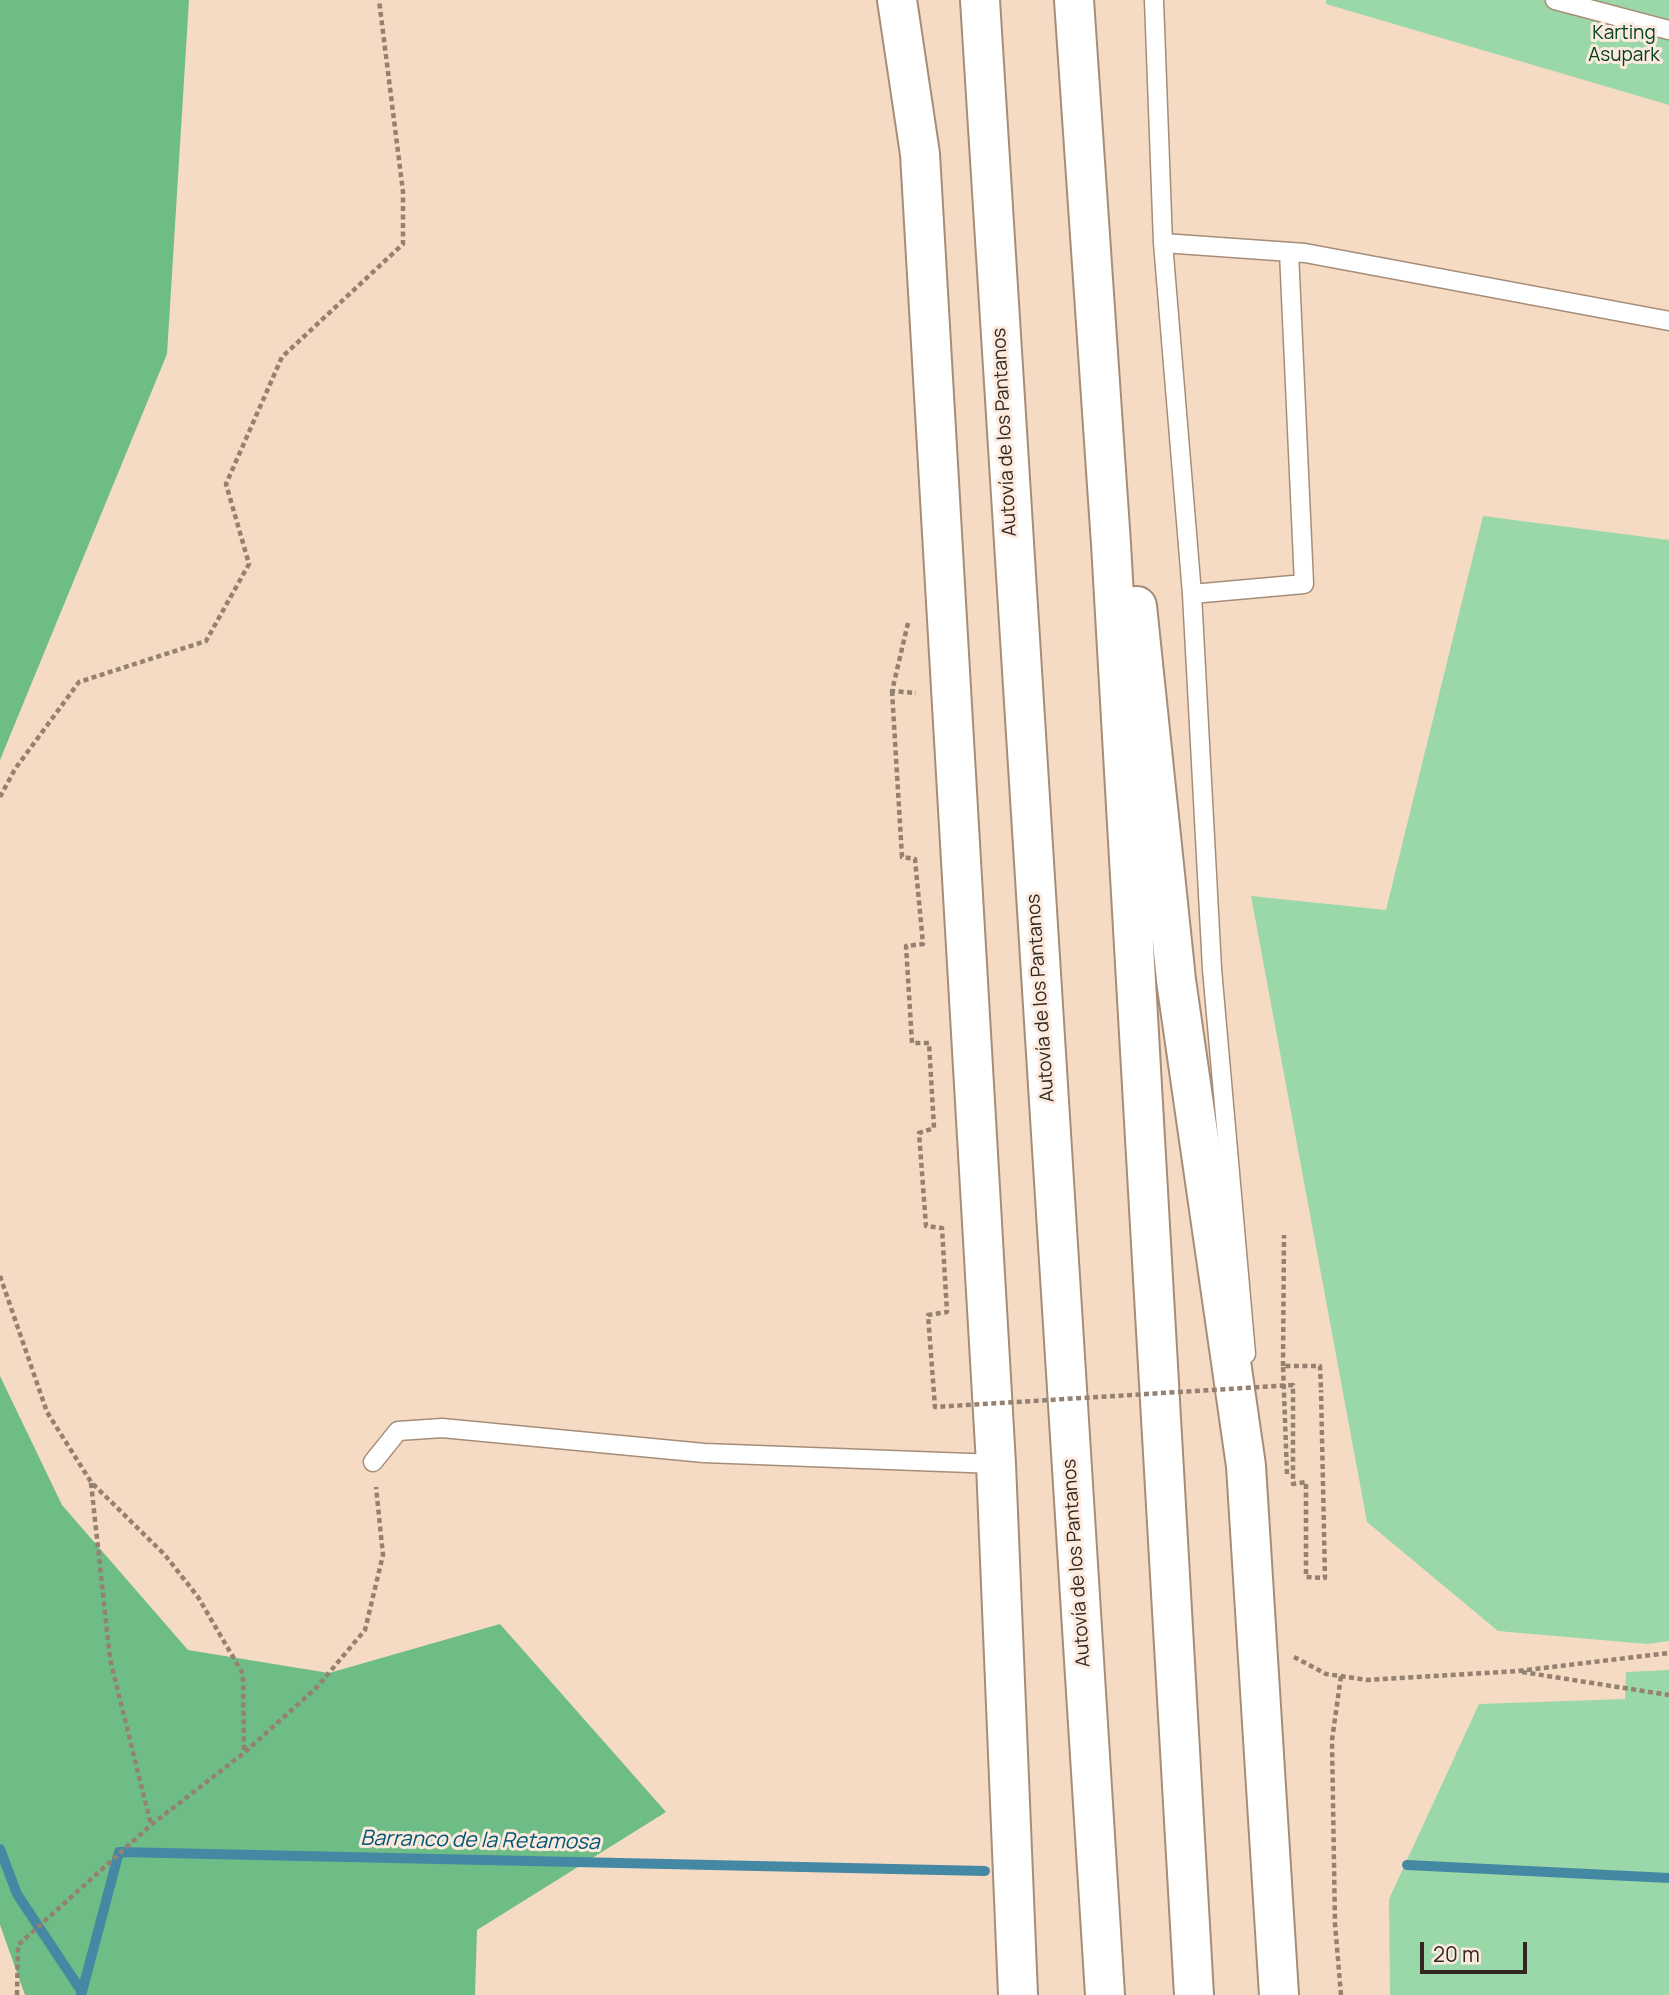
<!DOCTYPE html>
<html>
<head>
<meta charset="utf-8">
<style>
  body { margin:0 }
  #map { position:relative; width:1669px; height:1995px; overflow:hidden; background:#f6dbc4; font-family:Manrope,sans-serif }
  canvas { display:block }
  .scale { position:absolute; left:1420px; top:1942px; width:107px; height:32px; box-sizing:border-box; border:4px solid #32281f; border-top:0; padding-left:9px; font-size:21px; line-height:24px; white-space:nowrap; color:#32281f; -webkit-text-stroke:5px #fbeadd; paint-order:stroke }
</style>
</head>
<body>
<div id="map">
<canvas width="1669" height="1995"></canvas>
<div class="scale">20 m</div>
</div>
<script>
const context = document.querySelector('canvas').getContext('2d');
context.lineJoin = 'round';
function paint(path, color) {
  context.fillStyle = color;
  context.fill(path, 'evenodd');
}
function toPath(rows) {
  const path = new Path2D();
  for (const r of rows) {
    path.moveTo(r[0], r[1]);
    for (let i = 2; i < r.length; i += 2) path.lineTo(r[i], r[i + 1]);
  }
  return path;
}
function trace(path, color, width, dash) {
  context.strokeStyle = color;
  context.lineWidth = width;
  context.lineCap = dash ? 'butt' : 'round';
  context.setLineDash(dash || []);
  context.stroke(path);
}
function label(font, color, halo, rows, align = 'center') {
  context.font = font + ' Manrope,sans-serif';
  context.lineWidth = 6;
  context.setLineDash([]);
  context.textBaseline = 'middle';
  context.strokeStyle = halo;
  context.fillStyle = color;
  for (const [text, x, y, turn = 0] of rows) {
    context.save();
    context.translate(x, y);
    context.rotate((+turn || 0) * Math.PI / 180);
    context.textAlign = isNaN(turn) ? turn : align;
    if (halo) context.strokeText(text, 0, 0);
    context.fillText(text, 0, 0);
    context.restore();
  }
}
const green = toPath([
  [1326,0,1669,0,1669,105,1326,4],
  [1483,516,1669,540,1669,1641,1647,1644,1498,1631,1367,1522,1251,896,1386,910],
  [1669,1670,1669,1995,1390,1995,1389,1899,1479,1704,1625,1699,1626,1672]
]);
const forest = toPath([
  [0,0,189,0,167,354,0,760],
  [0,1376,62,1505,188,1650,329,1673,500,1624,666,1812,477,1930,475,1995,25,1995,0,1925]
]);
const stream = toPath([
  [0,1849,17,1894,82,1992,81,1995],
  [1407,1865,1669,1878],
  [82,1992,119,1852,985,1871]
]);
const path = toPath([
  [908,623,892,691,916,693],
  [0,797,15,769,79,682,206,641,249,564,226,484,282,357,403,244,403,192,379,0],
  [0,1276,47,1412,91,1482,165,1555,198,1597,243,1674,244,1753],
  [1283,1366,1284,1235],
  [1287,1474,1283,1366,1320,1366,1321,1390],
  [91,1483,110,1659,151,1825],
  [1294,1657,1326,1674,1368,1680,1518,1671,1669,1653],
  [1522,1672,1669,1695],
  [17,1995,18,1945,151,1825,244,1753,317,1687,365,1630,383,1555,376,1487],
  [1341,1995,1335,1924,1332,1740,1341,1676]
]);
const lane = toPath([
  [1154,0,1163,243,1192,594,1212,969,1246,1354],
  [1555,0,1669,30],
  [1163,243,1305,253,1669,321],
  [1192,594,1304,584,1289,252],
  [373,1462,398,1431,442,1428,704,1453,996,1464]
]);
const secondary = toPath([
  [897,0,920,154,996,1464,1018,1995]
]);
const highway = toPath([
  [980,0,1105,1995],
  [1074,0,1111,544,1194,1995],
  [1137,606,1176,980,1246,1466,1279,1995]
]);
const pathBridge = toPath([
  [892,691,902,857,915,859,923,944,906,946,912,1043,929,1043,934,1128,919,1133,926,1226,942,1228,947,1312,928,1315,935,1407,1293,1385,1293,1484,1306,1482,1306,1577,1325,1578,1321,1390]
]);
const parkNames = [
  ["Karting",1624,34],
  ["Asupark",1624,56]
];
const streetNames = [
  ["Autovía de los Pantanos",1005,432,-93],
  ["Autovía de los Pantanos",1041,998,-94],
  ["Autovía de los Pantanos",1077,1563,-94]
];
const waterNames = [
  ["Barranco de la Retamosa",480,1841,1]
];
paint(green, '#9ad8aa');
paint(forest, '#6fbd86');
trace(stream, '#4588a3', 10);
trace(lane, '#a68d78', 21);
trace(secondary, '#a68d78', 42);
trace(highway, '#a68d78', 42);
trace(path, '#948171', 4.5, [5, 3.5]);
trace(lane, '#fff', 18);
trace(secondary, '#fff', 38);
trace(highway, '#fff', 38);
trace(pathBridge, '#948171', 4.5, [5, 3.5]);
label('19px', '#02421f', '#fbeadd', parkNames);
label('19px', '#32281f', '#fbeadd', streetNames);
label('italic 21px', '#005573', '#fbeadd', waterNames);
</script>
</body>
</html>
